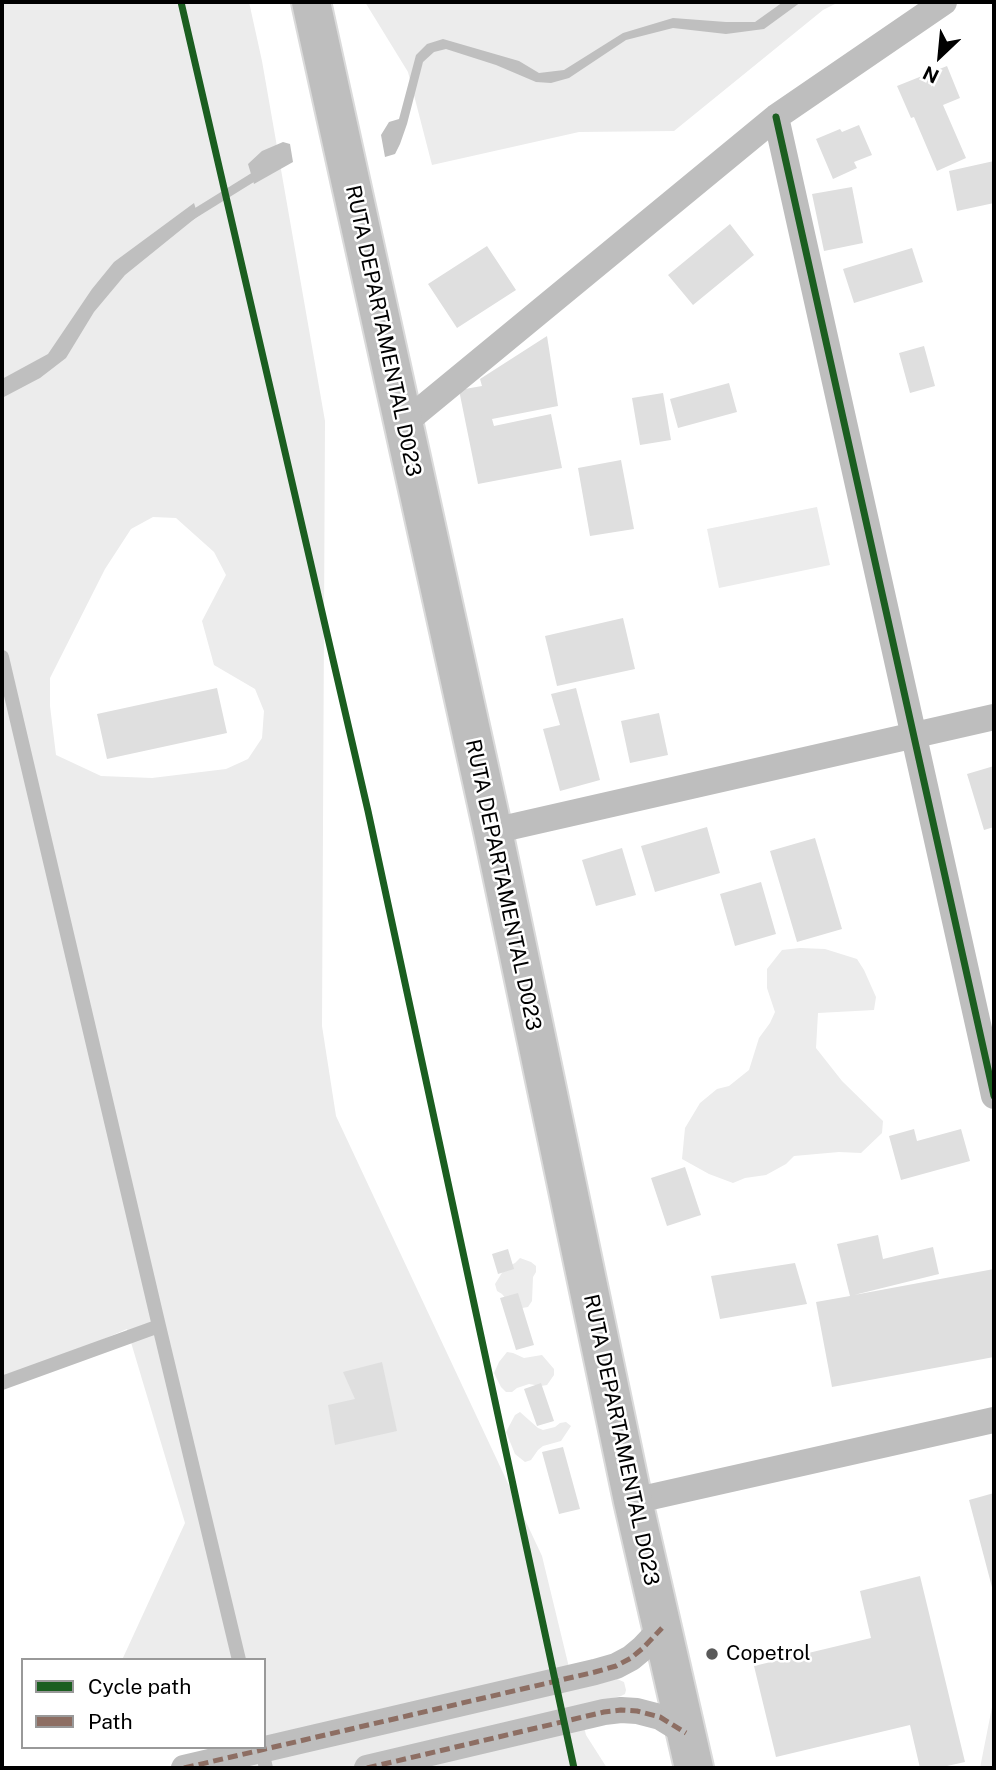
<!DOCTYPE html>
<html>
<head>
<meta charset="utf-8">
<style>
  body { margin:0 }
  #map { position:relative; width:996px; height:1770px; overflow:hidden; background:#fff; font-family:"Public Sans",sans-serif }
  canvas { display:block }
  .frame { position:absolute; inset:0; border:4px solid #000; pointer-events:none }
  .legend { position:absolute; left:21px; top:1658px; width:245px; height:91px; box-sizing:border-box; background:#fff; border:2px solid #999; margin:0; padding:9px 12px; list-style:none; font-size:21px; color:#000 }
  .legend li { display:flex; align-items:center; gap:14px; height:35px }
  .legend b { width:35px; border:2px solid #999 }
  .north { position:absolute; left:905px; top:21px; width:70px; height:70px; -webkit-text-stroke:5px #fff; paint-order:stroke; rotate:206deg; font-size:19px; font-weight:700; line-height:28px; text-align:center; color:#000 }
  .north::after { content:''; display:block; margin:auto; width:24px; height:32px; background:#000; clip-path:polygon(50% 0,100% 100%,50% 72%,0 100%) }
</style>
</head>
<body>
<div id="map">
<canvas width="996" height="1770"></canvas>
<div class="frame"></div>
<ul class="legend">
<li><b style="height:9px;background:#1b5e20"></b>Cycle path</li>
<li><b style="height:9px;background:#8d6e63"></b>Path</li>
</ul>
<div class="north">N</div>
</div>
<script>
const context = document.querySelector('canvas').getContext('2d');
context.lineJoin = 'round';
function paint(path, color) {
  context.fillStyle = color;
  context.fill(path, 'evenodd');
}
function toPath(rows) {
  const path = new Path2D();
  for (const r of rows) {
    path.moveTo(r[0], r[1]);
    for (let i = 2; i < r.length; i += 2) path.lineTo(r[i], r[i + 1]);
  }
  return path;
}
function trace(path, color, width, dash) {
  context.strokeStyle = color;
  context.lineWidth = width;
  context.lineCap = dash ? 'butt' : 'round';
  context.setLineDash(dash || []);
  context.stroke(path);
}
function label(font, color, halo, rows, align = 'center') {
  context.font = font + ' "Public Sans",sans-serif';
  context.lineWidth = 5;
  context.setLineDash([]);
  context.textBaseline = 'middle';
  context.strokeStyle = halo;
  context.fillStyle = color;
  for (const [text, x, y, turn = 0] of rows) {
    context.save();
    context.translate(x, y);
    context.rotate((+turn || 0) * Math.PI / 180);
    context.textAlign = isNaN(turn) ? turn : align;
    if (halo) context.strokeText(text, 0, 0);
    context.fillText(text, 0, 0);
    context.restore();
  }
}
const green = toPath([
  [2,2,249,2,262,61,325,421,322,1026,336,1116,542,1556,574,1688,617,1679,624,1682,626,1690,625,1694,621,1696,579,1706,586,1735,607,1768,222,1768,207,1747,264,1747,264,1660,122,1660,185,1523,127,1329,2,1383],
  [153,517,176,518,214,552,226,575,202,621,214,665,255,689,264,711,262,738,248,759,226,769,152,778,101,776,56,755,50,706,50,678,105,569,131,529],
  [365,2,839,2,823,10,674,131,579,132,432,165,408,72],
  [817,507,830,565,719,588,707,529],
  [800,948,825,949,857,959,864,970,876,997,874,1010,818,1013,816,1048,842,1081,883,1121,882,1133,861,1153,839,1152,794,1156,786,1164,766,1175,745,1178,733,1183,709,1174,682,1159,685,1128,700,1103,717,1089,729,1086,749,1070,759,1038,770,1023,775,1012,767,988,767,969,782,950],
  [520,1258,531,1262,536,1266,536,1272,533,1277,532,1301,528,1307,522,1308,510,1304,502,1294,497,1291,495,1284,505,1268,515,1263],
  [507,1352,513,1353,524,1358,542,1355,554,1369,554,1375,547,1385,541,1386,529,1384,517,1388,512,1392,506,1392,501,1387,494,1373,499,1362],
  [520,1412,538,1428,543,1430,555,1427,560,1423,566,1422,571,1426,561,1441,543,1446,538,1450,531,1460,525,1462,515,1454,506,1432,515,1415],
  [994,1697,994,1768,980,1768]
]);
const water = toPath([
  [783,2,801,2,764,29,726,34,673,28,626,40,569,78,551,83,536,82,496,65,446,49,434,52,423,62,407,124,400,144,395,154,385,157,381,135,389,122,399,119,416,55,427,44,443,39,519,61,539,73,564,70,623,33,673,18,726,22,755,22],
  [283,142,290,144,293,162,254,184,248,164,262,151],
  [194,203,198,216,125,275,94,312,66,358,40,378,2,398,2,379,48,354,92,289,114,262]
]);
const stream = toPath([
  [189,217,260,173]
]);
const building = toPath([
  [947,66,960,98,943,105,966,158,937,171,914,117,911,118,897,86],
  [859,125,872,155,854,162,857,168,833,179,816,139,840,129,842,132],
  [994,161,994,203,957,211,949,171],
  [852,187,863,243,824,251,812,194],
  [730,224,754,255,693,305,668,275],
  [487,246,516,290,457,328,428,284],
  [912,248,923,282,854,303,843,269],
  [547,336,558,406,492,419,494,426,551,414,562,468,478,484,459,390,482,386,480,379],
  [924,346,935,386,910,393,899,353],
  [729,383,737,412,678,428,670,399],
  [663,393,671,440,640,445,632,398],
  [621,460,634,529,590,536,578,468],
  [623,618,635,669,557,686,545,636],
  [217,688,227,733,107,759,97,714],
  [576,688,600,780,560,791,543,729,560,725,551,694],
  [659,713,668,755,630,763,621,721],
  [994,766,994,827,984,830,967,774],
  [707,827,720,873,655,892,641,846],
  [815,838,842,929,797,942,770,851],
  [622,848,636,895,596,906,582,860],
  [761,882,776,934,735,946,720,894],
  [914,1129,917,1141,961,1129,970,1161,901,1180,889,1136],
  [685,1167,701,1215,667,1226,651,1178],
  [878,1235,883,1259,933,1247,939,1274,854,1295,994,1269,994,1357,832,1387,816,1302,850,1296,837,1244],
  [508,1249,514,1269,498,1274,492,1254],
  [795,1263,807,1304,720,1319,711,1276],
  [518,1293,534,1345,516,1350,500,1298],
  [382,1362,397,1431,335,1445,328,1405,355,1399,343,1372],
  [541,1383,554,1421,537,1426,524,1389],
  [563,1447,580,1509,559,1514,542,1452],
  [994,1493,994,1591,993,1591,969,1500],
  [920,1576,965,1762,938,1768,920,1768,910,1725,776,1757,754,1666,871,1638,860,1591]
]);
const service = toPath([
  [2,657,159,1326,239,1660],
  [2,1383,159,1326],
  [261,1747,266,1768]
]);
const minor = toPath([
  [776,117,994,1096],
  [403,424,776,117,944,2],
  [493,831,994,717],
  [633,1501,994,1420],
  [184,1768,595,1672,616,1666,631,1658,643,1648,662,1628],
  [367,1768,604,1712,621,1710,637,1711,660,1717,686,1733]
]);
const primary = toPath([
  [311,2,493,831,633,1501,694,1768]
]);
const quiet = toPath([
  [184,1768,595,1672,616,1666,631,1658,643,1648,662,1628],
  [367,1768,604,1712,621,1710,637,1711,660,1717,686,1733]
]);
const cycleway = toPath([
  [181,2,368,811,574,1768],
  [776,117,994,1096]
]);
const markers = [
  [712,1654,7,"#595959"]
];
const streetNames = [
  ["RUTA DEPARTAMENTAL D023",383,331,78],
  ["RUTA DEPARTAMENTAL D023",503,885,78],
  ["RUTA DEPARTAMENTAL D023",621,1440,78]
];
const poiNames = [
  ["Copetrol",726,1654]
];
paint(green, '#ececec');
paint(water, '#bfbfbf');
trace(stream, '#bfbfbf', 9);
paint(building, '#dfdfdf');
trace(primary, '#dbdbdb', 42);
trace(service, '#bebebe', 14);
trace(minor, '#bebebe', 26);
trace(primary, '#bebebe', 38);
trace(quiet, '#8d6e63', 5, [10, 5]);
trace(cycleway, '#1b5e20', 7);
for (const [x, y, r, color] of markers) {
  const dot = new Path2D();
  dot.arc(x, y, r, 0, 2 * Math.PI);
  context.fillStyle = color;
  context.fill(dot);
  trace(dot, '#fff', 2.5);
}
label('21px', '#000', '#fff', streetNames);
label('21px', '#000', '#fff', poiNames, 'left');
</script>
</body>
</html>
